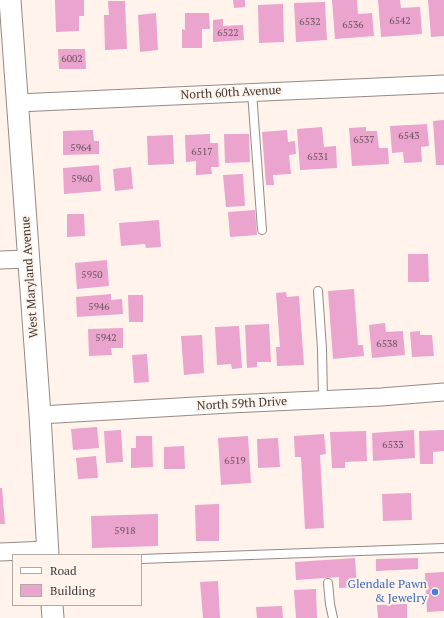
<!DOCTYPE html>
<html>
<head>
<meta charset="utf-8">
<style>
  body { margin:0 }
  #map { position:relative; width:444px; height:618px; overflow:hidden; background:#fff3ec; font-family:"PT Serif",serif }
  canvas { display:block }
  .legend { position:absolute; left:12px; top:554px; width:130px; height:52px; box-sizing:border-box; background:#fff3ec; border:1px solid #b2a9a3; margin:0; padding:5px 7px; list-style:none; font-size:12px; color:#3e3936 }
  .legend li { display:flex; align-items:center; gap:8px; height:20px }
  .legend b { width:20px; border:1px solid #b2a9a3 }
</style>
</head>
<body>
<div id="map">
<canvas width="444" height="618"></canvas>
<ul class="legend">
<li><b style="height:5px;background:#fff"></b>Road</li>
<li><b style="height:11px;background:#eaa4ce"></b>Building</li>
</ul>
</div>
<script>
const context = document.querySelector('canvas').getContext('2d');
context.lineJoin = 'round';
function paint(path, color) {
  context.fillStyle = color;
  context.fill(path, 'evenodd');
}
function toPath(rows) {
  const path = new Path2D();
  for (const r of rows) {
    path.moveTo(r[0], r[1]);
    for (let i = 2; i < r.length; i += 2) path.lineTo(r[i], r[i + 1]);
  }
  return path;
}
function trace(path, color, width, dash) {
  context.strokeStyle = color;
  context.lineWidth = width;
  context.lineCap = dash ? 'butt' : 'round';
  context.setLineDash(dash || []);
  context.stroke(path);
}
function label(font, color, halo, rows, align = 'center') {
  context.font = font + ' "PT Serif",serif';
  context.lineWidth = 4;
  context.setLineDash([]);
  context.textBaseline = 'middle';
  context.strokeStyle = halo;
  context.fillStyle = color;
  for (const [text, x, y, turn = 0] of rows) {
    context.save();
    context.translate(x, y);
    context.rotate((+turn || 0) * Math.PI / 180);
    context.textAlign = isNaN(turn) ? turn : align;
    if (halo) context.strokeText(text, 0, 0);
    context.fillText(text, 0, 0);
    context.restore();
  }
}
const building = toPath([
  [55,0,84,0,84,16,79,16,79,31,56,32],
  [233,0,245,0,245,7,234,8],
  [332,0,357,0,358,14,372,13,374,36,335,39],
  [378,0,400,0,401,8,420,7,422,34,381,37],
  [428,0,444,0,444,36,431,37],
  [108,1,125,1,127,49,105,50,104,15,109,15],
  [325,2,327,40,296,42,294,3],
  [283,4,284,42,259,43,258,5],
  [156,13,158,50,140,52,138,15],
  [185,13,209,13,210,29,202,29,202,48,182,48,182,29,185,30],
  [223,19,223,26,243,25,244,40,213,42,213,20],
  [58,49,85,49,86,69,59,69],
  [444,120,444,165,436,165,433,121],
  [427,124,429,146,421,147,422,162,404,163,403,152,392,153,390,126],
  [322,127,324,147,336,146,337,168,300,170,297,129],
  [366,127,366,131,377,131,379,148,388,148,389,164,352,166,349,128],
  [93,130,94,141,99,141,99,154,63,155,63,131],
  [287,130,288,142,295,141,296,154,289,155,291,174,273,175,274,185,266,185,262,132],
  [210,134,210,143,218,143,219,167,211,167,212,174,196,175,196,161,186,162,185,135],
  [224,134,249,134,250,162,225,163],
  [173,135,174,164,148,165,147,136],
  [99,165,101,191,64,194,63,168],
  [131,167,133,189,115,191,113,169],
  [243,174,245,206,226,207,223,175],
  [255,210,257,235,230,237,228,212],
  [67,214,84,214,85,236,67,237],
  [159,220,161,247,146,248,145,244,121,246,119,223],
  [408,254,428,254,429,282,408,282],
  [107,260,109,286,77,289,75,263],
  [354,289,358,345,363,345,364,356,333,359,328,291],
  [286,292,287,297,299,296,304,365,277,366,276,347,280,347,276,293],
  [111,294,111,300,122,299,123,314,77,317,76,297],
  [128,295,143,295,143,322,129,322],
  [385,323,386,332,403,331,405,355,372,358,369,325],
  [269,324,271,362,257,362,257,367,247,368,245,325],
  [239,326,242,368,232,369,231,364,217,365,215,327],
  [123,328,123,348,111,348,112,355,89,356,88,329],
  [420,331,420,335,432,335,434,356,412,357,410,332],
  [202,335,204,373,184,375,181,336],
  [147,354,149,382,134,383,132,355],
  [97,427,99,448,73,450,71,429],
  [121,430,123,462,106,463,104,431],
  [414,430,415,458,373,461,372,433],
  [444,430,444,451,433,452,433,464,420,464,419,431],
  [366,431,367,461,345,462,345,468,332,468,330,432],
  [324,434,326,454,320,455,324,528,305,529,301,457,295,457,294,436],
  [136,436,152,436,153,467,131,468,131,448,136,448],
  [248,436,251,483,221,485,218,438],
  [278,438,280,467,258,468,257,439],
  [184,446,185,469,164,469,164,447],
  [96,456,98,478,78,479,76,458],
  [0,488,2,488,5,524,0,524],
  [411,493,412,520,383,521,382,494],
  [219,504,219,541,196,541,195,505],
  [158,514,158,546,92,548,91,516],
  [355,558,357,587,339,588,339,577,296,580,295,562],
  [418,558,418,569,376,571,376,559],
  [444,572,444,611,427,612,425,573],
  [218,581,220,618,203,618,200,582],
  [316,589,317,618,296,618,294,590],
  [407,604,407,618,378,618,377,605],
  [282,606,283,618,257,618,256,607]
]);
const service = toPath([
  [252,92,262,230],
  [318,291,322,349,323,400],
  [141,559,444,548],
  [328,583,330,604,333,618]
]);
const minor = toPath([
  [17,103,444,84],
  [0,260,28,259],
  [40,415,230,404,381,397,444,392],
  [0,552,47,550]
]);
const tertiary = toPath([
  [10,0,40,415,48,555],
  [52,605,53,618]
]);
const markers = [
  [435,592,4,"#3f7fe0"]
];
const numberNames = [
  ["6542",400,21],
  ["6532",310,22],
  ["6536",353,25],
  ["6522",228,33],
  ["6002",72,59],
  ["6543",409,136],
  ["6537",364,140],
  ["5964",81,148],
  ["6517",202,152],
  ["6531",318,157],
  ["5960",82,179],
  ["5950",92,275],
  ["5946",99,307],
  ["5942",106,338],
  ["6538",387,344],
  ["6533",393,445],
  ["6519",235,461],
  ["5918",125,531]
];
const streetNames = [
  ["North 60th Avenue",231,93,-3],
  ["West Maryland Avenue",30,277,-94],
  ["North 59th Drive",242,404,-3]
];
const shopNames = [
  ["Glendale Pawn",427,585],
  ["& Jewelry",427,599]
];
paint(building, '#eaa4ce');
trace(service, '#948a84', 10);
trace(minor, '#948a84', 19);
trace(tertiary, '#948a84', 23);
trace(service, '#fff', 8);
trace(minor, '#fff', 17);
trace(tertiary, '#fff', 21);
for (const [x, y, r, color] of markers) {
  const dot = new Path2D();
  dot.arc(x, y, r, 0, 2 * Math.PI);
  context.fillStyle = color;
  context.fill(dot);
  trace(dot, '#fff3ec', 1.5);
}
label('10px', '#69545c', null, numberNames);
label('12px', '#3e3936', '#fff3ec', streetNames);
label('12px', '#366cbe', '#fff3ec', shopNames, 'right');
</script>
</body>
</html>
